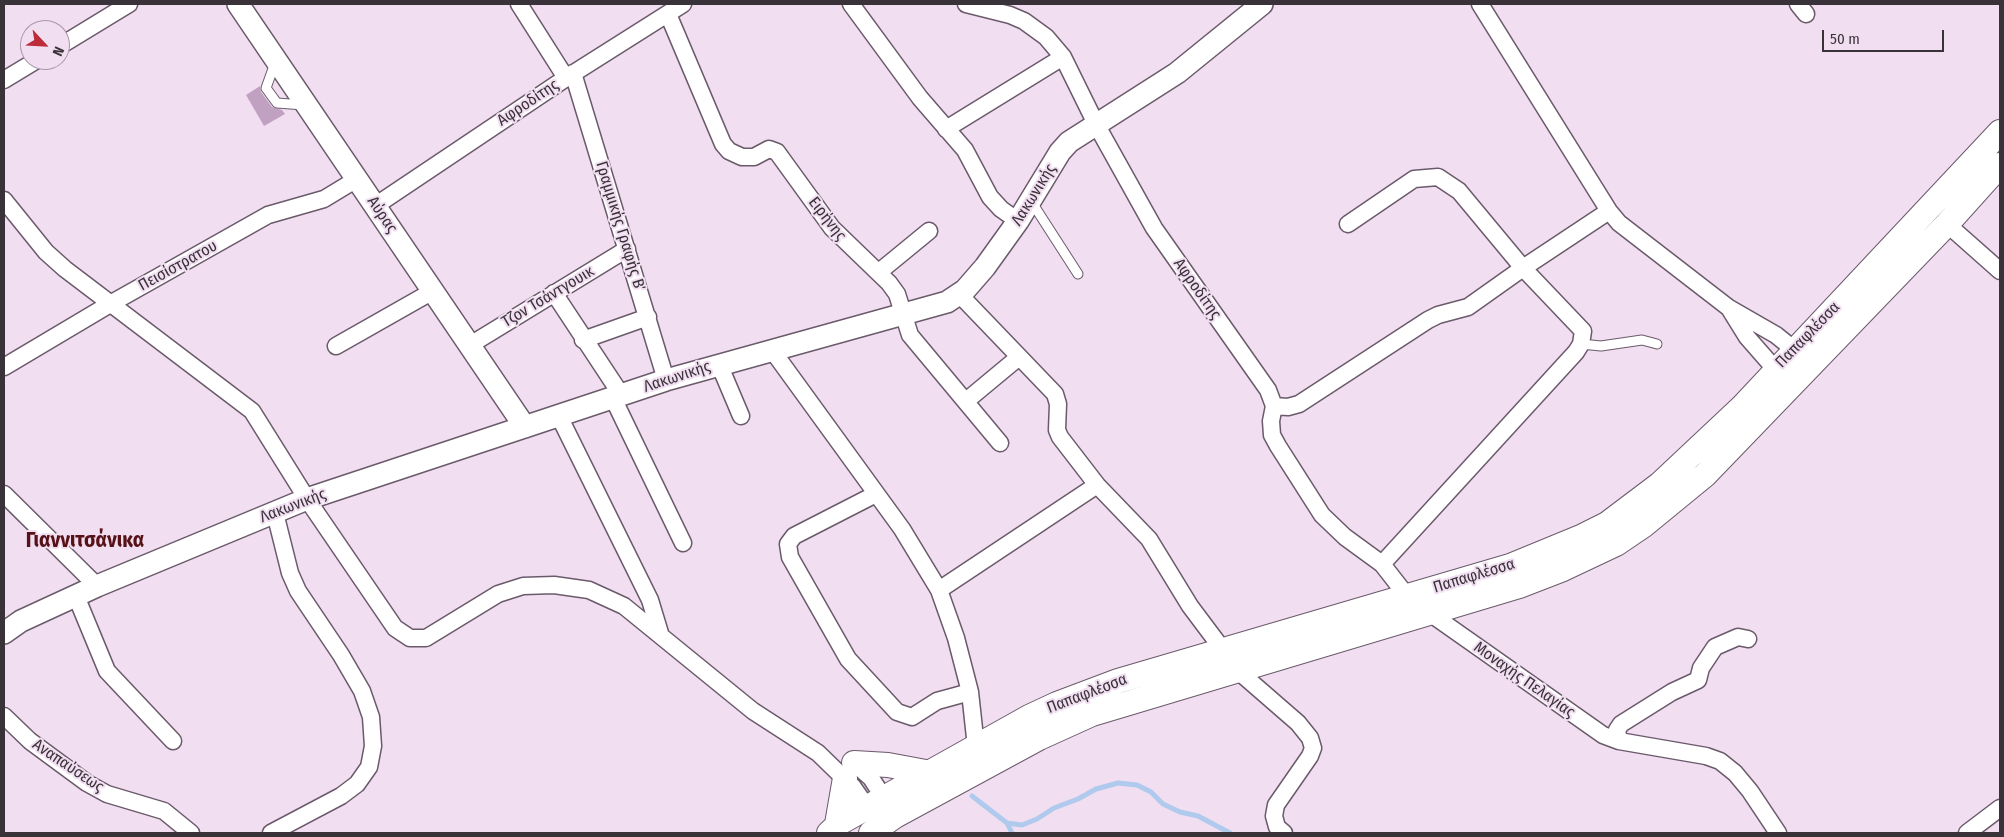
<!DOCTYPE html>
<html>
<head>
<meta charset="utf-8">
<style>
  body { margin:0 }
  #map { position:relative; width:2004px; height:837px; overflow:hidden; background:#f1def1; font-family:"Fira Sans Condensed",sans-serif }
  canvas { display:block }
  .frame { position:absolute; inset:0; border:5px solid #393239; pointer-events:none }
  .north { position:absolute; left:20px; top:20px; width:50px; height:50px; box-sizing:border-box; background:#f1def1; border:1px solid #a799a7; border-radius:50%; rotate:115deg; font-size:14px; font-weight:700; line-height:20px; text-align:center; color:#393239 }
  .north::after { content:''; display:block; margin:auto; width:18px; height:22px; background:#bc2c39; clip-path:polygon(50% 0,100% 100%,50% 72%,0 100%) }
  .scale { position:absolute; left:1822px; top:30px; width:122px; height:22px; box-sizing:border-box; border:2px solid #393239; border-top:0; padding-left:6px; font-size:15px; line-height:18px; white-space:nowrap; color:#393239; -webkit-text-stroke:4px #f1def1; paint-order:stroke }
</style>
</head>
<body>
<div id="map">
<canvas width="2004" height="837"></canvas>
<div class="frame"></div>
<div class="north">N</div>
<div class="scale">50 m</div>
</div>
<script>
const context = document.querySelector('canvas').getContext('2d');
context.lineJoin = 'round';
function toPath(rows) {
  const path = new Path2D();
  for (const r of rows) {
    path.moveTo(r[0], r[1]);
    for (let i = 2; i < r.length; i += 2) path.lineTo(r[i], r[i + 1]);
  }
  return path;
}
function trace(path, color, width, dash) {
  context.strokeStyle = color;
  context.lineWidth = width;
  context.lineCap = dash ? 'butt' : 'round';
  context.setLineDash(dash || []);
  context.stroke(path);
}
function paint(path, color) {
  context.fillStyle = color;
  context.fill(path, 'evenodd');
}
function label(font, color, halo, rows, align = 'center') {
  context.font = font + ' "Fira Sans Condensed",sans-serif';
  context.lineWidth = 4;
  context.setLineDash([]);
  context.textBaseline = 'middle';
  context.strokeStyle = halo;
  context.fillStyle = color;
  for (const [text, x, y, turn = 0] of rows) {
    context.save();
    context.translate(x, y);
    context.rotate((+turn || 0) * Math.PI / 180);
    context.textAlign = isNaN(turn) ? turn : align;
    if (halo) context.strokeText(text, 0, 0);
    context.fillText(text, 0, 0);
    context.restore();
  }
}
const stream = toPath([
  [972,796,1007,823,1012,833],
  [1007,823,1022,825,1037,819,1054,808,1078,799,1096,789,1118,783,1137,785,1151,792,1163,804,1180,812,1198,816,1230,833]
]);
const building = toPath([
  [260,86,261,92,272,107,282,110,285,114,264,126,246,95]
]);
const service = toPath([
  [275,63,266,88,274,99,277,103,304,105],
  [1031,201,1078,274],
  [1581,344,1601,346,1642,340,1657,344]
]);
const minor = toPath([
  [519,4,566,78],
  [851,4,920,98,965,150,990,197,1001,209,1018,221],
  [966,4,1010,15,1024,21,1046,37,1063,57,1096,124,1154,228,1268,390,1274,406,1271,421,1272,435,1278,446,1322,515,1345,537,1382,564,1407,596],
  [1480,4,1609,211,1619,223,1729,308,1776,335,1802,356],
  [1798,4,1806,14],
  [668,14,723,144,729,151,742,157,754,157,769,149,777,152,832,228,889,283,897,294,910,335,1000,443],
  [60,46,129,4],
  [573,73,666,380],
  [4,80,37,60],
  [946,129,1063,57],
  [4,200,46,252,65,269,252,411,307,499,395,628,410,638,426,638,498,594,523,586,554,585,589,590,624,606,753,711,818,753,853,787,873,816],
  [375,206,566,78,683,4],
  [1348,224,1414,179,1438,177,1459,191,1523,268,1583,331,1581,344,1576,352,1382,564],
  [1947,224,2000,271],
  [879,272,929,231],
  [554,293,622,396],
  [959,294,1055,394,1058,404,1057,430,1060,437,1097,485,1149,539,1190,606,1223,650],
  [1729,308,1747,337,1782,377],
  [583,340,648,317],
  [470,345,627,249],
  [336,346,433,291],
  [772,350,902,529,939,590,956,638,970,692,976,747],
  [719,364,741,416],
  [4,367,110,304,268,215,324,199,357,179],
  [613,398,683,543],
  [966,401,1019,357],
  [1274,406,1288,407,1299,404,1428,320,1438,315,1468,307,1523,268,1609,211],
  [559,416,650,600,660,633],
  [4,494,97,586],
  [876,494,794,536,788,544,790,557,848,659,897,712,912,717,937,701,970,692],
  [939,590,1097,485],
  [76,596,107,671,173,741],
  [1431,614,1603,735,1619,741,1706,756,1720,761,1735,773,1750,791,1778,833],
  [1237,670,1298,723,1310,738,1313,748,1310,756,1276,805,1274,816,1277,827,1284,833],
  [4,716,30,741,87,783,107,794,164,811,191,833],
  [1619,741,1617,730,1621,724,1672,692,1698,680,1701,668,1715,647,1738,637,1748,639],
  [853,762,871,778,889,806],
  [271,833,341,796,357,784,369,767,373,746,371,717,362,691,341,655,298,591,290,573,275,513],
  [1967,833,2000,808]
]);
const tertiary = toPath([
  [238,4,525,427],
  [4,633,21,621,97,586,307,499,666,380,947,302,965,290,985,267,1018,221,1060,152,1069,142,1177,73,1262,4]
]);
const secondary = toPath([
  [854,763,888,765,931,773],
  [837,824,845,778],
  [829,833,841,822,1029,717,1057,704,1118,681,1510,566,1583,536,1607,524,1660,484,1743,406,2000,132],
  [871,833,895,816,1039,738,1092,714,1519,586,1563,569,1616,544,1644,525,1705,475,1947,224,2000,165]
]);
const streetNames = [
  ["Αφροδίτης",528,103,-34],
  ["Λακωνικής",1034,195,-58],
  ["Αύρας",382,215,56],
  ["Ειρήνης",827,219,52],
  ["Γραμμικής Γραφής Β΄",620,226,73],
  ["Πεισίστρατου",178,266,-29],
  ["Αφροδίτης",1197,289,55],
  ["Τζον Τσάντγουικ",548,297,-31],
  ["Παπαφλέσσα",1808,335,-46],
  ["Λακωνικής",677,377,-18],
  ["Λακωνικής",293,506,-21],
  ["Παπαφλέσσα",1474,576,-17],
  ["Μοναχής Πελαγίας",1524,680,35],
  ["Παπαφλέσσα",1087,694,-21],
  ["Αναπαύσεως",68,766,34]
];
const districtNames = [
  ["Γιαννιτσάνικα",85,541]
];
trace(stream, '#afcaed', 5);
paint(building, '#c1a1c1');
trace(service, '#6a5a6a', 11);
trace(minor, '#6a5a6a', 19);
trace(tertiary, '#6a5a6a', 24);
trace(secondary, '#6a5a6a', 26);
trace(service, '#fff', 9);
trace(minor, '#fff', 16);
trace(tertiary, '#fff', 21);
trace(secondary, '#fff', 24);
label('16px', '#393239', '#f1def1', streetNames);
label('bold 21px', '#571217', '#f1def1', districtNames);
</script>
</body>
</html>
